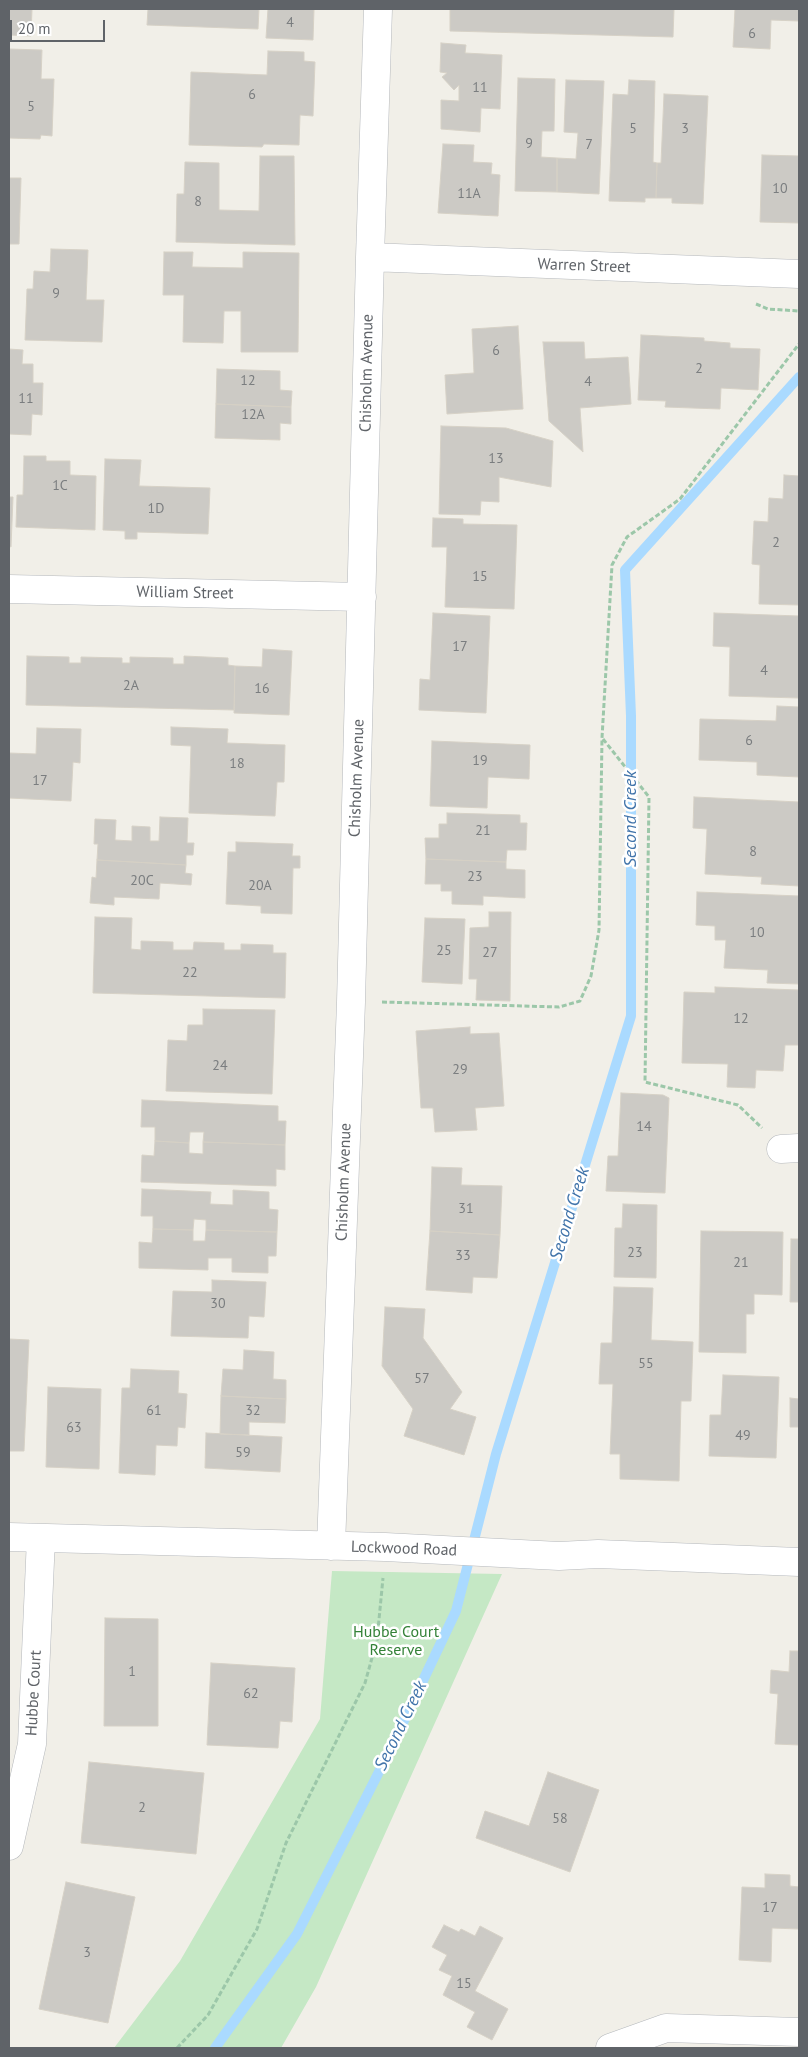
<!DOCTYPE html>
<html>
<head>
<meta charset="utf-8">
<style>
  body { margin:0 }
  #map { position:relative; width:808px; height:2057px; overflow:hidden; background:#f1efe8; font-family:"PT Sans",sans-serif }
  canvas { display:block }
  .frame { position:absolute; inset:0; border:10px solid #5f6368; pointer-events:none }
  .scale { position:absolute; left:10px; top:20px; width:95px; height:22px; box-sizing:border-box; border:2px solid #5f6368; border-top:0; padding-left:6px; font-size:15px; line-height:18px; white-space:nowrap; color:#5f6368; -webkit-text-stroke:4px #fff; paint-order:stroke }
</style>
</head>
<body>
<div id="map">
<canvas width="808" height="2057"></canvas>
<div class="frame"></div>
<div class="scale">20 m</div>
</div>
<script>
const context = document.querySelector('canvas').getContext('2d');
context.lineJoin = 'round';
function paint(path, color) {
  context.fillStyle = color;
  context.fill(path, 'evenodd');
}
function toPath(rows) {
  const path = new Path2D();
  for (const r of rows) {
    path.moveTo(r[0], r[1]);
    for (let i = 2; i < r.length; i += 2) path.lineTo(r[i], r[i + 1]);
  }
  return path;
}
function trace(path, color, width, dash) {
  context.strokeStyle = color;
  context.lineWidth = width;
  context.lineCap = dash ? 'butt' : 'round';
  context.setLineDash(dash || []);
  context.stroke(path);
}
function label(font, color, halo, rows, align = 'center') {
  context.font = font + ' "PT Sans",sans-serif';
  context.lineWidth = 5;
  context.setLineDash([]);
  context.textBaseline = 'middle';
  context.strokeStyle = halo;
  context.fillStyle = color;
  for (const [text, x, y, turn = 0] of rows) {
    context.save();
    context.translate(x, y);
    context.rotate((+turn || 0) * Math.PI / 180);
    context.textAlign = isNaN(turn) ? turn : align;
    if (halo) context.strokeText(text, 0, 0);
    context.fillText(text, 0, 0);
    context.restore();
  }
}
const green = toPath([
  [332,1571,502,1574,316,1987,281,2048,114,2048,180,1961,320,1719]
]);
const stream = toPath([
  [215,2048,297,1934,391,1748,456,1611,496,1454,631,1016,631,716,625,570,799,377]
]);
const building = toPath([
  [9,9,32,9,31,36,9,35,9,9],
  [148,9,259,9,258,29,147,25,148,9],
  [268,9,314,9,313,40,266,38,268,9],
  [450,9,674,9,673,37,450,31,450,9],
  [735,9,799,9,799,21,771,20,770,49,733,47,735,9],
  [441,43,466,45,465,53,502,55,500,109,481,108,480,132,441,129,441,100,459,101,459,85,454,90,442,77,447,73,440,72,441,43],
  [9,49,42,50,41,79,54,79,52,136,41,135,40,139,9,138,9,49],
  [268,51,304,52,304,61,315,62,313,116,300,115,299,145,264,144,262,147,189,145,191,72,267,75,268,51],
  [518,78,555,79,554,131,542,131,541,157,557,158,557,192,515,191,518,78],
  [566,80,604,81,599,194,557,192,557,158,576,159,578,133,564,132,566,80],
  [629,80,655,81,653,162,657,163,656,198,645,198,645,202,609,201,613,94,628,95,629,80],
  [664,94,708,96,703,204,672,203,672,198,656,198,657,163,661,163,664,94],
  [443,144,474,145,473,162,492,163,491,174,500,175,498,216,438,213,443,144],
  [762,155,799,156,799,223,760,222,762,155],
  [260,156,294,156,295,245,176,242,177,194,184,194,185,162,219,163,219,210,259,211,260,156],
  [9,178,21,178,19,244,9,244,9,178],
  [51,249,88,250,86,300,104,300,102,342,25,340,27,289,33,289,34,271,50,272,51,249],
  [164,252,193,252,192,267,243,268,243,252,299,253,298,352,241,352,241,311,224,311,223,343,183,342,184,295,163,295,164,252],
  [518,326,523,409,447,414,445,375,474,373,472,329,518,326],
  [641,335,704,338,704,341,730,343,730,348,760,349,758,390,721,388,720,409,665,407,666,401,638,400,641,335],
  [543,342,584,342,585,359,628,357,631,404,580,408,583,452,549,421,543,342],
  [9,349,23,350,22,364,33,364,33,383,43,383,42,415,32,414,31,435,9,434,9,349],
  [217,369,280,371,280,390,292,391,291,407,216,404,217,369],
  [216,404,291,407,291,424,280,423,280,440,215,438,216,404],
  [441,426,506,428,553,441,551,487,499,477,499,502,481,501,480,515,439,514,441,426],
  [24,456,46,456,46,461,70,461,70,475,96,476,95,530,16,527,17,495,23,495,24,456],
  [105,459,141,460,139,486,210,488,208,534,137,532,137,539,125,539,125,531,103,530,105,459],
  [784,475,799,476,799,605,759,604,760,565,752,564,754,521,768,522,769,498,783,499,784,475],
  [9,497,13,497,11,547,9,546,9,497],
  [433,518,463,519,463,524,517,525,514,609,445,607,447,547,432,547,433,518],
  [433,613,490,616,486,713,419,710,420,679,430,680,433,613],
  [714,613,799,616,799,698,729,696,730,647,713,646,714,613],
  [263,649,292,651,289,715,234,713,235,666,262,667,263,649],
  [27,656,69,657,69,663,81,663,81,657,122,658,122,663,130,663,130,657,173,658,173,664,184,664,184,656,228,658,228,665,235,666,234,710,26,705,27,656],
  [777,706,799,707,799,777,757,775,757,762,699,760,700,719,776,721,777,706],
  [171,727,228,729,227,743,285,745,284,782,277,782,275,816,189,813,191,746,171,745,171,727],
  [37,728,81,729,80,763,73,762,71,801,9,798,9,753,36,754,37,728],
  [432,741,530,745,529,779,488,777,487,808,430,806,432,741],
  [694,797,799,802,799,886,761,884,762,877,705,874,707,829,693,828,694,797],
  [447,813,520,815,520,823,527,823,526,850,507,850,506,862,426,859,425,838,439,838,439,824,447,824,447,813],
  [160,817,188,818,187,843,194,843,193,855,186,855,186,865,97,860,98,844,94,844,95,819,116,820,115,840,132,841,132,826,150,827,150,841,159,841,160,817],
  [236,842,293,844,292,856,300,856,300,868,293,868,292,914,261,913,261,906,226,904,228,852,236,852,236,842],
  [426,859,506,862,506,869,525,870,525,898,483,896,483,905,452,904,452,891,441,891,441,884,425,884,426,859],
  [97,860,186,865,185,873,192,874,191,885,160,883,159,899,114,897,114,905,90,903,92,877,96,878,97,860],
  [697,892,799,896,799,984,767,983,768,970,724,968,726,940,715,940,715,926,696,925,697,892],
  [489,912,511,912,510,1001,476,1000,477,979,469,979,470,928,489,927,489,912],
  [95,917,132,918,131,949,141,950,141,941,173,942,173,950,193,950,194,942,224,943,224,950,241,950,241,944,273,945,273,953,286,953,285,998,93,993,95,917],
  [425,918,465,919,462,984,422,982,425,918],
  [715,987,799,990,799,1045,785,1045,783,1071,756,1070,755,1088,727,1087,728,1064,682,1063,684,992,715,993,715,987],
  [203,1009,275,1010,272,1094,166,1091,168,1040,187,1041,188,1025,203,1025,203,1009],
  [470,1027,470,1034,499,1033,504,1106,475,1108,477,1130,435,1132,433,1108,421,1108,416,1031,470,1027],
  [621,1093,663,1095,669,1098,665,1193,606,1191,608,1156,618,1156,621,1093],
  [142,1100,278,1106,278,1121,286,1121,285,1145,203,1142,204,1132,190,1132,189,1143,155,1141,155,1127,141,1127,142,1100],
  [155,1141,189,1143,189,1153,203,1154,203,1142,285,1145,285,1170,276,1169,276,1186,141,1182,142,1155,154,1156,155,1141],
  [432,1167,462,1168,461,1185,502,1186,500,1235,430,1231,432,1167],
  [142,1189,211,1192,210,1204,233,1205,233,1190,269,1192,269,1209,278,1210,277,1232,206,1230,206,1220,194,1219,193,1230,153,1229,153,1216,141,1216,142,1189],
  [623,1204,657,1205,656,1278,614,1277,615,1228,622,1228,623,1204],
  [153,1229,193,1230,193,1241,205,1241,206,1230,277,1232,276,1256,268,1256,268,1273,232,1272,232,1258,208,1258,208,1270,139,1268,139,1242,152,1243,153,1229],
  [430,1231,500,1235,497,1278,473,1277,472,1293,426,1290,430,1231],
  [701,1231,783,1232,782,1295,754,1294,754,1314,746,1314,746,1353,699,1352,701,1231],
  [791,1239,799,1239,799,1302,790,1302,791,1239],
  [212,1280,266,1282,264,1317,249,1316,248,1338,171,1336,173,1291,212,1292,212,1280],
  [614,1287,653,1288,651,1340,693,1342,691,1401,681,1401,679,1481,620,1479,620,1454,610,1454,613,1384,599,1384,601,1343,612,1343,614,1287],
  [385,1307,425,1309,423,1338,462,1392,450,1409,476,1417,464,1455,404,1436,413,1409,382,1366,385,1307],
  [9,1339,29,1340,24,1451,9,1451,9,1339],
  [244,1350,274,1352,273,1379,286,1380,286,1399,221,1396,223,1369,243,1370,244,1350],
  [131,1369,179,1371,178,1393,187,1394,185,1428,178,1427,177,1446,156,1445,155,1475,119,1473,122,1388,130,1388,131,1369],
  [723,1375,779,1377,776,1458,709,1456,710,1415,721,1415,723,1375],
  [48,1387,101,1389,99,1469,46,1467,48,1387],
  [221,1396,286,1399,285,1423,249,1422,249,1435,220,1434,221,1396],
  [790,1398,799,1399,799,1427,790,1427,790,1398],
  [206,1433,282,1437,280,1472,205,1468,206,1433],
  [105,1618,158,1619,158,1726,104,1726,105,1618],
  [790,1651,799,1651,799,1745,775,1744,778,1694,770,1693,771,1670,789,1672,790,1651],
  [211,1663,295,1668,292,1722,280,1721,278,1748,207,1745,211,1663],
  [89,1762,204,1773,196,1854,81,1843,89,1762],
  [548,1772,599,1790,570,1872,476,1838,485,1811,529,1826,548,1772],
  [765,1874,790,1875,790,1886,799,1887,799,1929,772,1928,771,1962,739,1960,742,1887,765,1888,765,1874],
  [66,1882,135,1897,108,2023,39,2009,66,1882],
  [444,1925,459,1932,461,1929,475,1936,480,1926,503,1938,475,1991,508,2009,492,2040,467,2027,475,2012,443,1995,452,1976,439,1970,447,1955,432,1947,444,1925]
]);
const path = toPath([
  [756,304,768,309,799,311],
  [603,739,649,797,645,1082,738,1105,762,1128],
  [382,1002,559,1007,580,1001,591,976,599,930,602,738,612,565,627,537,680,499,799,344],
  [177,2048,208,2015,257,1929,286,1843,365,1683,377,1640,383,1578]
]);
const minor = toPath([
  [370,257,799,274],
  [9,589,362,597],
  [781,1149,799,1148],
  [9,1537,385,1547,559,1556,598,1554,799,1562],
  [331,1546,351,1002,370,257,378,9],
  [9,1846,32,1744,41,1538],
  [610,2048,666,2028,799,2032]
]);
const numberNames = [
  ["4",290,23],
  ["6",752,34],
  ["11",480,88],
  ["6",252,95],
  ["5",31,107],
  ["5",633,129],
  ["3",685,129],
  ["9",529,144],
  ["7",589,145],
  ["10",780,189],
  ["11A",469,194],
  ["8",198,202],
  ["9",56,294],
  ["6",496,351],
  ["2",699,369],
  ["12",248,381],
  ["4",588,382],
  ["11",26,399],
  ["12A",253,415],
  ["13",496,459],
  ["1C",60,486],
  ["1D",156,509],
  ["2",776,543],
  ["15",480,577],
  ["17",460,647],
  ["4",764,671],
  ["2A",131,686],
  ["16",262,689],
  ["6",749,741],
  ["19",480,761],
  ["18",237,764],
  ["17",40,781],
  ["21",483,831],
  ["8",753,852],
  ["23",475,877],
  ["20C",142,881],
  ["20A",260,886],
  ["10",757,933],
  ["25",444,951],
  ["27",490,953],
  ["22",190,973],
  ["12",741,1019],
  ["24",220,1066],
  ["29",460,1070],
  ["14",644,1127],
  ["31",466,1209],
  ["23",635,1253],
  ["33",463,1256],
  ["21",741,1263],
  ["30",218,1304],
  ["55",646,1364],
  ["57",422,1379],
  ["61",154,1411],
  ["32",253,1411],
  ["63",74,1428],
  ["49",743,1436],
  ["59",243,1453],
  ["1",132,1672],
  ["62",251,1694],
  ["2",142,1808],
  ["58",560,1819],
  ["17",770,1908],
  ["3",87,1953],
  ["15",464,1984]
];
const streetNames = [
  ["Warren Street",584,266,2],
  ["Chisholm Avenue",367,373,-89],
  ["William Street",185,593,1],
  ["Chisholm Avenue",357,778,-88],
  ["Chisholm Avenue",344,1182,-88],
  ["Lockwood Road",404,1549,2],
  ["Hubbe Court",34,1693,-87]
];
const parkNames = [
  ["Hubbe Court",396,1632],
  ["Reserve",396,1650]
];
const waterNames = [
  ["Second Creek",631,819,-90],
  ["Second Creek",570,1214,-73],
  ["Second Creek",401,1726,-64]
];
paint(green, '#c5e8c5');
trace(stream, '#aadaff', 10);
paint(building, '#cccac5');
trace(building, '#d6d1c6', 1);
trace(minor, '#b5b8bc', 29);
trace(path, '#9cc7a9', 3, [5, 2.5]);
trace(minor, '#fff', 28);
label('14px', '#7a7d7f', null, numberNames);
label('16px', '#5f6368', '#fff', streetNames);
label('16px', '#348238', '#fff', parkNames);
label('italic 18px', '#4174aa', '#fff', waterNames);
</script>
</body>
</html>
